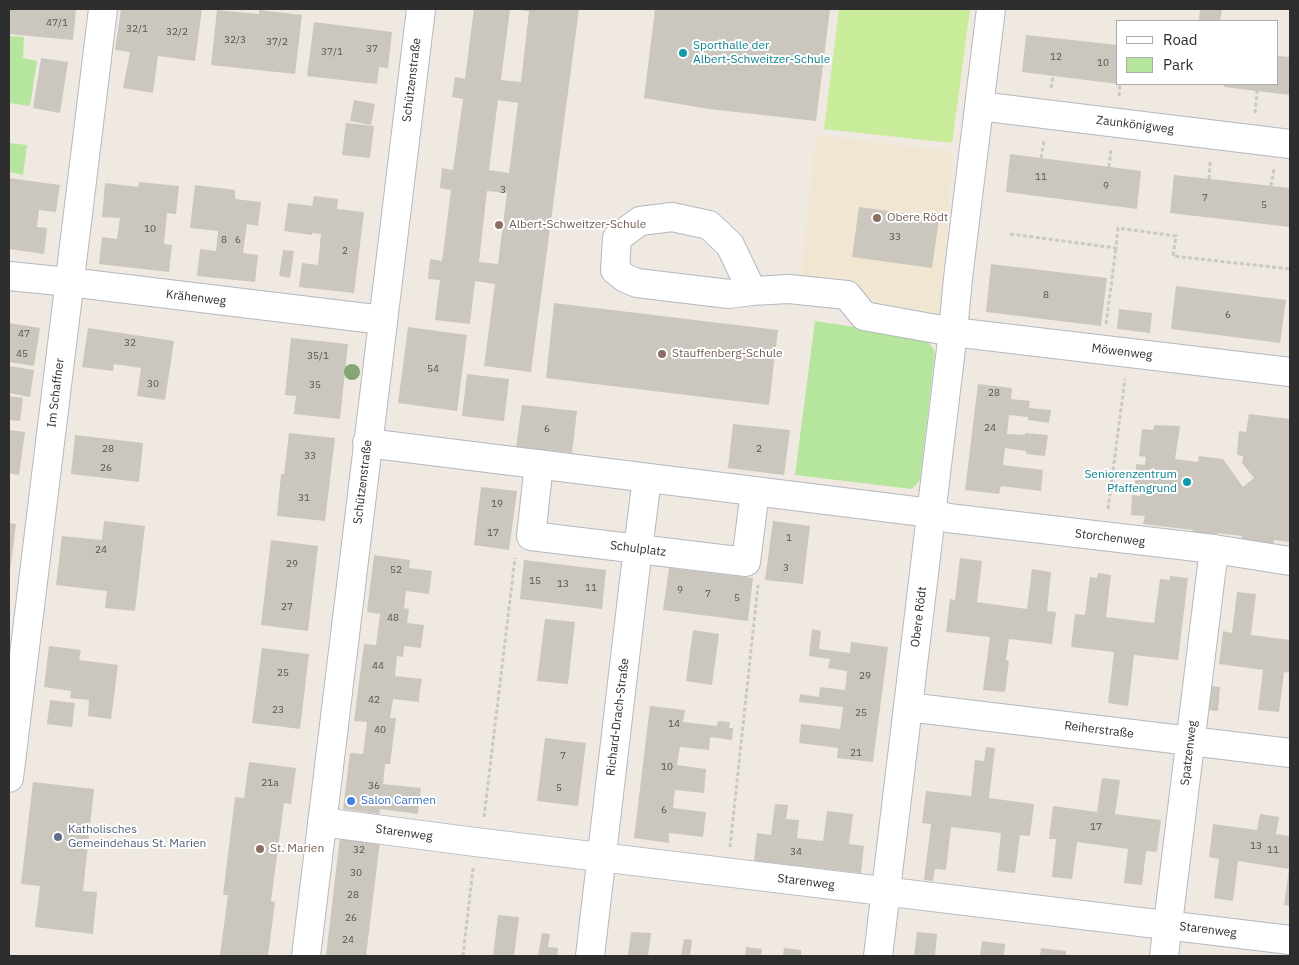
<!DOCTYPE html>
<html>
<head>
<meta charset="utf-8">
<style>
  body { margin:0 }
  #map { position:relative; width:1299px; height:965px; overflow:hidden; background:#efe9e1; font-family:"IBM Plex Sans",sans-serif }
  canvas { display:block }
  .frame { position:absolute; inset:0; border:10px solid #2e2e2e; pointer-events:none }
  .legend { position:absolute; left:1116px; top:20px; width:162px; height:65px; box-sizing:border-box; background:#fff; border:1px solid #ababab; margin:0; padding:6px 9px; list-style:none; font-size:15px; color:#2e2e2e }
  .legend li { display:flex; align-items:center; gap:10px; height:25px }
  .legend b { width:25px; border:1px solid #ababab }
</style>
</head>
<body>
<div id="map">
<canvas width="1299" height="965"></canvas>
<div class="frame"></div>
<ul class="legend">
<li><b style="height:6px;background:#fff"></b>Road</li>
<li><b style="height:14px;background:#b6e59e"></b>Park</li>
</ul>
</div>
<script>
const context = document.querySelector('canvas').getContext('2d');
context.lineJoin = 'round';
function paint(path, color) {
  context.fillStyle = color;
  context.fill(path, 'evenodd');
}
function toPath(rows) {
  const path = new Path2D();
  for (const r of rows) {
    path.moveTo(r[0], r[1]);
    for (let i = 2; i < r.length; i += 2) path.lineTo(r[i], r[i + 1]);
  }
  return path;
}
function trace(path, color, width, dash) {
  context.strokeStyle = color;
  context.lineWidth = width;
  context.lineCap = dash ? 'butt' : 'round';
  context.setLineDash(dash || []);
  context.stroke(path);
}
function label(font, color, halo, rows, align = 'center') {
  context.font = font + ' "IBM Plex Sans",sans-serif';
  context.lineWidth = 4;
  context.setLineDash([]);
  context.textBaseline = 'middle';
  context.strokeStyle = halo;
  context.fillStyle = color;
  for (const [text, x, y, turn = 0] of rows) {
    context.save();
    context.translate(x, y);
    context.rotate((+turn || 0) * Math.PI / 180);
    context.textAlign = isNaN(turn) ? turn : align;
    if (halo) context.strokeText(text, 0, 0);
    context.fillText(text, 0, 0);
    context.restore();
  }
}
const education = toPath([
  [816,135,953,152,940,321,864,305,800,285]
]);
const green = toPath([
  [9,36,24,37,23,58,37,61,30,106,9,103],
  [9,143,27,145,23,175,9,172],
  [815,321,926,338,935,352,920,480,912,489,795,475]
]);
const pitch = toPath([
  [839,9,970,9,952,143,824,129]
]);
const building = toPath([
  [9,9,76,9,73,40,9,34],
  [121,9,202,9,195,61,158,56,153,93,123,88,130,52,115,50],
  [474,9,510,9,501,80,521,82,529,11,520,10,520,9,579,9,531,372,484,366,495,284,475,281,470,324,435,320,440,280,428,279,430,259,442,261,451,190,440,188,442,168,453,170,463,99,452,97,455,77,465,79],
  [498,100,518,103,509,173,489,170],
  [487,191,507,193,498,264,479,262],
  [655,9,830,9,816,121,709,109,644,98],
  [1200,9,1222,9,1220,21,1199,21],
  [217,10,259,14,259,10,302,15,295,74,211,65],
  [314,22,392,32,388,68,379,67,377,84,307,76],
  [1026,35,1118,45,1118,84,1022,72],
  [1278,56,1290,57,1290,95,1224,87,1224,84,1278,84],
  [41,58,68,62,60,113,33,108],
  [354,100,375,104,371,125,350,121],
  [346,123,374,126,370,158,342,155],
  [1010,154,1141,171,1137,209,1006,192],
  [1174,175,1290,188,1290,227,1170,213],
  [9,178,60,185,56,212,39,210,37,227,47,228,44,254,9,249,9,206,10,199,9,199],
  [139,182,179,186,176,214,167,213,164,244,172,245,169,272,99,264,102,237,117,239,120,218,102,217,105,183,138,187],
  [195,185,235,190,235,199,261,202,258,226,247,224,243,253,258,255,255,282,197,276,200,249,216,251,218,231,190,228],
  [314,196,338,199,337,209,364,212,354,293,299,287,302,263,318,265,321,234,312,233,312,235,284,231,288,203,312,206],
  [859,207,939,218,932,268,852,257],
  [283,250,294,251,290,278,279,276],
  [991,264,1107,278,1101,326,986,312],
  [1176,286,1286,300,1280,343,1171,329],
  [554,303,778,330,769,405,546,378],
  [1119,309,1152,313,1150,333,1117,329],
  [9,323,40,328,34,366,9,362],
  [408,327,467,335,457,411,398,403],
  [88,328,174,341,165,400,137,396,141,368,114,364,113,371,82,367],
  [291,338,348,344,340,419,294,414,296,396,285,395],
  [9,366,34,370,30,397,9,393],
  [467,374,509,379,504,421,462,416],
  [978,384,1012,388,1011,399,1030,401,1029,408,1051,410,1049,423,1028,420,1028,417,1009,415,1007,434,1025,435,1025,433,1048,435,1045,456,1026,454,1026,451,1005,448,1003,465,1043,470,1041,491,1001,486,999,494,965,490],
  [9,396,23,398,20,421,9,420],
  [522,405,577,411,572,453,516,447],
  [1249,414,1290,419,1290,542,1274,540,1273,550,1241,545,1242,536,1217,533,1217,540,1191,536,1193,530,1143,524,1145,516,1131,515,1132,495,1140,496,1141,486,1135,485,1136,464,1145,465,1146,457,1139,456,1142,429,1153,430,1155,425,1180,426,1175,459,1198,462,1199,456,1223,459,1243,487,1254,478,1242,463,1243,456,1237,455,1239,431,1246,432],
  [733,424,790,430,784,475,728,468],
  [9,430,25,432,19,475,9,473],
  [289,433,335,438,325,521,277,516,281,474,284,474],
  [75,435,143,443,139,482,71,474],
  [481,487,517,491,509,550,474,545],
  [104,521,145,526,135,611,105,608,107,591,56,585,62,536,102,540],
  [773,521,810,526,803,584,765,580],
  [9,523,16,524,10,572,9,572],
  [271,540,318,546,308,631,261,625],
  [374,555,410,560,409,568,432,571,429,594,406,591,404,608,409,609,407,623,424,625,421,648,404,646,403,657,397,656,395,676,422,679,420,690,419,702,393,699,390,718,396,718,390,764,385,764,383,784,421,788,418,814,380,809,379,814,343,809,350,753,363,754,367,722,354,721,364,644,376,645,380,614,367,612],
  [960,558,982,561,977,602,1027,609,1032,569,1051,572,1047,611,1056,612,1052,644,1009,639,1006,660,1009,661,1005,692,983,690,990,637,946,632,950,599,955,600],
  [524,560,606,570,602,609,520,599],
  [669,568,753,578,748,621,663,610],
  [1098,573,1111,575,1106,617,1154,623,1160,579,1170,580,1170,576,1188,578,1178,660,1134,655,1128,706,1108,703,1114,652,1071,647,1075,614,1085,615,1090,577,1097,578],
  [1237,592,1256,594,1251,635,1290,640,1290,673,1284,672,1279,712,1258,710,1263,670,1219,664,1223,631,1232,633],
  [545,619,575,622,568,684,537,681],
  [812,629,821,631,819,649,850,653,851,642,888,647,873,762,837,758,838,748,799,743,801,724,840,729,843,707,799,702,800,694,819,697,820,687,845,690,847,671,828,668,830,659,809,656],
  [693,630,719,634,712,685,686,681],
  [49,646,81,650,79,660,118,665,111,719,88,716,89,700,70,698,71,691,44,687],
  [262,648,309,654,300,729,252,723],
  [1209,686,1220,687,1218,711,1207,710],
  [50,700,75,703,72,727,47,724],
  [650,706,685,710,683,722,717,726,718,721,730,722,729,728,733,728,732,740,710,737,709,750,680,747,677,765,706,769,704,793,675,790,673,808,706,812,703,837,669,833,669,843,634,838],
  [545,738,586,743,578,806,537,801],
  [986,747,995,748,989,798,1034,804,1030,836,1020,835,1015,873,997,871,1001,833,951,827,946,870,935,869,933,881,924,880,931,824,922,823,926,791,971,796,975,760,984,761],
  [249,762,296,768,291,804,284,803,271,901,275,902,268,956,231,956,220,955,228,895,223,895,235,797,244,798],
  [1102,778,1120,780,1115,814,1161,820,1157,852,1146,851,1142,885,1124,883,1128,849,1077,842,1072,879,1052,877,1056,839,1049,839,1053,806,1097,812],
  [33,782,94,789,83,891,97,892,93,934,35,927,40,886,21,884],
  [775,804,788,805,786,819,799,820,797,838,823,841,827,811,853,814,849,844,864,846,861,873,754,861,757,833,771,835],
  [1260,814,1279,817,1276,834,1290,836,1290,906,1284,905,1289,869,1238,861,1233,901,1214,898,1219,859,1209,857,1213,824,1257,830],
  [340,836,380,841,366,956,326,956],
  [498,915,519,917,514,956,493,956],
  [631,932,651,933,648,956,628,956],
  [917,932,937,934,935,956,914,956],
  [542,933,550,934,548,947,558,948,557,956,538,956],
  [684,939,692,940,690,956,681,956],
  [982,941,1005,944,1004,956,980,956],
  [746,947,762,949,761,956,745,956],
  [784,948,801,950,801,956,783,956],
  [1041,948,1066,951,1066,956,1040,956]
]);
const path = toPath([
  [1051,88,1053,76],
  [1119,96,1120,84],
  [1255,113,1257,91],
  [1041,158,1044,141],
  [1109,167,1111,149],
  [1209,179,1210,162],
  [1271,186,1274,169],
  [1010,234,1116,248,1118,228,1176,236,1173,256,1290,269],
  [1106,324,1116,248],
  [1108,509,1125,379],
  [484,817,515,558],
  [730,847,758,585],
  [463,956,473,868]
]);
const minor = toPath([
  [979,106,1290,144],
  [9,276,69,282,383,320],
  [752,291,730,245,709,225,672,217,640,221,617,238,615,270,625,278,637,283,729,294,752,291,789,289,847,295,864,316,953,332,1290,372],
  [367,443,931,513,948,518,1214,549,1290,561],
  [539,464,531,536,746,562,755,491],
  [908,707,1290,753],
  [9,778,103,9],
  [322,822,475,842,1290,940],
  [306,956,421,9],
  [590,956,634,581,647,478],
  [878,956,953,332,958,278,991,9],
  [1164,956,1214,549]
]);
const trees = [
  [352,372]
];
const markers = [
  [683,53,5,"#0f9aa8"],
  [877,218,5,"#8d6e63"],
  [499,225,5,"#8d6e63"],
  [662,354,5,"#8d6e63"],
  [1187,482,5,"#0f9aa8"],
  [351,801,5,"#3f7fe0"],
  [58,837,5,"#5c6f8a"],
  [260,849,5,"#8d6e63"]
];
const numberNames = [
  ["47/1",57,23],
  ["32/1",137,29],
  ["32/2",177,32],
  ["32/3",235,40],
  ["37/2",277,42],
  ["37",372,49],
  ["37/1",332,52],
  ["12",1056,57],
  ["10",1103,63],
  ["11",1041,177],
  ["9",1106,186],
  ["3",503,190],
  ["7",1205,198],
  ["5",1264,205],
  ["10",150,229],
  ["33",895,237],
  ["8",224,240],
  ["6",238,240],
  ["2",345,251],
  ["8",1046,295],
  ["6",1228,315],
  ["47",24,334],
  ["32",130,343],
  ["45",22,354],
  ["35/1",318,356],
  ["54",433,369],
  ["30",153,384],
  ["35",315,385],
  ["28",994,393],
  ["24",990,428],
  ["6",547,429],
  ["28",108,449],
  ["2",759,449],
  ["33",310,456],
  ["26",106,468],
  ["31",304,498],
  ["19",497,504],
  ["17",493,533],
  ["1",789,538],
  ["24",101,550],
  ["29",292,564],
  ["3",786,568],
  ["52",396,570],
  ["15",535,581],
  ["13",563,584],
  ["11",591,588],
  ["9",680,590],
  ["7",708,594],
  ["5",737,598],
  ["27",287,607],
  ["48",393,618],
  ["44",378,666],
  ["25",283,673],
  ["29",865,676],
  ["42",374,700],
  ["23",278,710],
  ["25",861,713],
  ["14",674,724],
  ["40",380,730],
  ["21",856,753],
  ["7",563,756],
  ["10",667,767],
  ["21a",270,783],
  ["36",374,786],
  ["5",559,788],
  ["6",664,810],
  ["17",1096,827],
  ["13",1256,846],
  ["32",359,850],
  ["11",1273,850],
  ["34",796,852],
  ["30",356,873],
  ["28",353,895],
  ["26",351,918],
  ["24",348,940]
];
const cultureNames = [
  ["Sporthalle der",693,46],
  ["Albert-Schweitzer-Schule",693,60],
  ["Seniorenzentrum",1177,475,"right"],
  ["Pfaffengrund",1177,489,"right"]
];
const streetNames = [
  ["Schützenstraße",412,80,-83],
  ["Zaunkönigweg",1135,125,7],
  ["Krähenweg",196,298,7],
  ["Möwenweg",1122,352,7],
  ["Im Schaffner",56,393,-83],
  ["Schützenstraße",363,482,-83],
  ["Storchenweg",1110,538,7],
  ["Schulplatz",638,549,7],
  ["Obere Rödt",919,617,-83],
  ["Richard-Drach-Straße",618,717,-83],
  ["Reiherstraße",1099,730,7],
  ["Spatzenweg",1189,753,-83],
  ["Starenweg",404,833,8],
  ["Starenweg",806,882,7],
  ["Starenweg",1208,930,7]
];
const educationNames = [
  ["Obere Rödt",887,218],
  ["Albert-Schweitzer-Schule",509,225],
  ["Stauffenberg-Schule",672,354],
  ["St. Marien",270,849]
];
const shopNames = [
  ["Salon Carmen",361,801]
];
const serviceNames = [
  ["Katholisches",68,830],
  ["Gemeindehaus St. Marien",68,844]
];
paint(education, '#f0e6d1');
paint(green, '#b6e59e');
paint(pitch, '#c9ec9a');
paint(building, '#cbc7bf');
trace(minor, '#b4b7c1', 30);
trace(path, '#c9c9c9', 3, [4, 2.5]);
trace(minor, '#fff', 28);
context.fillStyle = '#84a574';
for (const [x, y] of trees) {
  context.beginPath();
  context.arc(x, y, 8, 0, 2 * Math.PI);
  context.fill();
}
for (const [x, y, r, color] of markers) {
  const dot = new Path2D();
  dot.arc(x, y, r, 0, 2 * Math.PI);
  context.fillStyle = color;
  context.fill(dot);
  trace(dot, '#fff', 2);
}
label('10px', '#555452', null, numberNames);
label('12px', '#0d838f', '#fff', cultureNames, 'left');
label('12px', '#2e2e2e', '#fff', streetNames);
label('12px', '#785e54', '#fff', educationNames, 'left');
label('12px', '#366cbe', '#fff', shopNames, 'left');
label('12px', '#4e5e75', '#fff', serviceNames, 'left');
</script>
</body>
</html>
